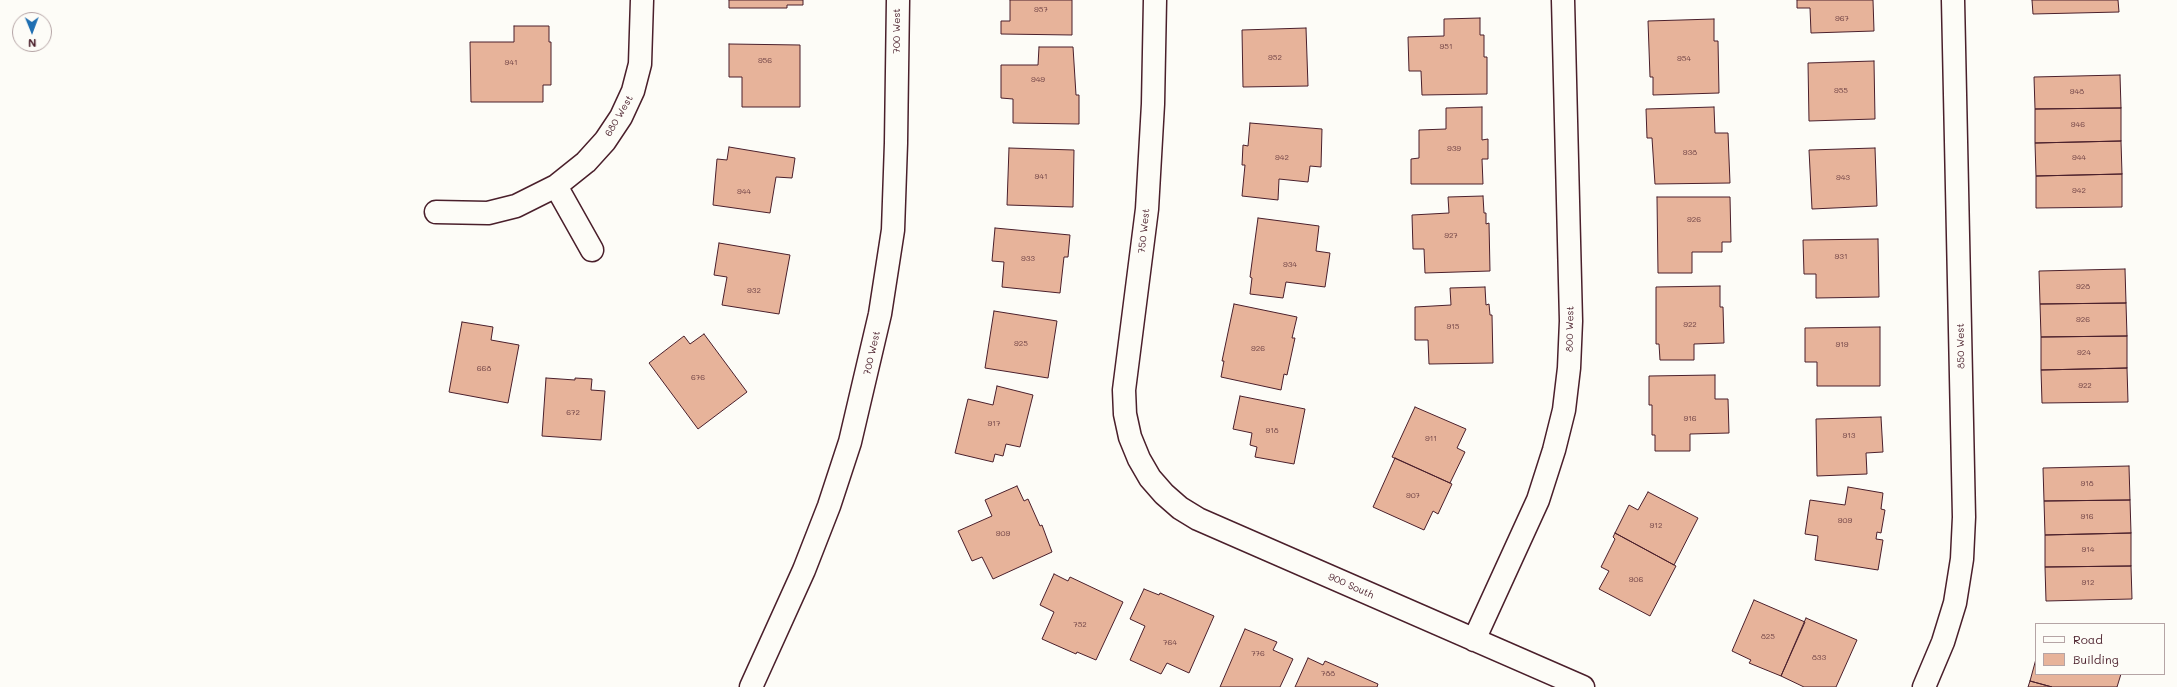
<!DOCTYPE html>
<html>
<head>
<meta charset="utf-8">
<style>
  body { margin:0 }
  #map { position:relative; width:2177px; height:687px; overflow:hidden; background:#fdfcf7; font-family:Mali,sans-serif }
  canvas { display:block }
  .legend { position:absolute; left:2035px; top:623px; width:130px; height:52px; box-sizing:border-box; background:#fdfcf7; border:1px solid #b5a4a5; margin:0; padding:5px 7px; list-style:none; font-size:12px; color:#4a1f2b }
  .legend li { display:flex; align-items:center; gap:8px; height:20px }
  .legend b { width:20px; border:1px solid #b5a4a5 }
  .north { position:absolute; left:12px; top:12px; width:40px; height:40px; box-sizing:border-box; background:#fdfcf7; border:1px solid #b5a4a5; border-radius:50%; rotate:179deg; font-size:11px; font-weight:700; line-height:16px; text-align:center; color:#4a1f2b }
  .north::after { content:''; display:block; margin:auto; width:14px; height:18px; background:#1f6fb2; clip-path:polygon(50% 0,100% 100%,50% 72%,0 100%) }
</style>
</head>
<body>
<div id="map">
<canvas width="2177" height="687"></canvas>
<ul class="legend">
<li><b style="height:5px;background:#fdfcf7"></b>Road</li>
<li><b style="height:11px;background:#e7b39a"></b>Building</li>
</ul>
<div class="north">N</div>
</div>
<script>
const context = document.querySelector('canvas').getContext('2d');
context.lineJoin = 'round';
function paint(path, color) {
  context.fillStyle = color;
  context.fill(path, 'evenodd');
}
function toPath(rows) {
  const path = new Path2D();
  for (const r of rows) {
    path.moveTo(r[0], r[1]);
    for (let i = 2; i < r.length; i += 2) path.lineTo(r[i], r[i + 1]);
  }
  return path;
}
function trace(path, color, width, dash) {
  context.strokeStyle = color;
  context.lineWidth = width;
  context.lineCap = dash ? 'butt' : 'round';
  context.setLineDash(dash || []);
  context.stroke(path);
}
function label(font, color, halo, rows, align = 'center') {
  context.font = font + ' Mali,sans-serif';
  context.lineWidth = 3.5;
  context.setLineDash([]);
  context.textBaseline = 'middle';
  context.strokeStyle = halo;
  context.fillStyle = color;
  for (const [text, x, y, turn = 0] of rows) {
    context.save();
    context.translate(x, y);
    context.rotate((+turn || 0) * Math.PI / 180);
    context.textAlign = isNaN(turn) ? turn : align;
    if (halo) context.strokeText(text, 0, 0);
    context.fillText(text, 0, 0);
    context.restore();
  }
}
const building = toPath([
  [729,0,803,0,803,5,787,5,787,8,729,8,729,0],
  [1010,0,1072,0,1072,35,1001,34,1001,21,1010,21,1010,0],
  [1797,0,1873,0,1874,31,1811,33,1810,8,1797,8,1797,0],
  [2032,0,2118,0,2119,12,2033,14,2032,0],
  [1480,18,1480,35,1484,35,1484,57,1487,57,1487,94,1422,95,1421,71,1409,71,1408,37,1444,36,1444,19,1480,18],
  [1714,19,1714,41,1718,41,1719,93,1653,95,1653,77,1650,77,1648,21,1714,19],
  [514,26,549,26,549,42,551,42,551,85,543,85,543,102,471,102,470,42,514,42,514,26],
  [1306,28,1308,86,1243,87,1242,30,1306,28],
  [729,44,800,45,800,107,742,107,742,77,729,77,729,44],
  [1039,47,1073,47,1076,95,1079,95,1079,124,1013,123,1013,99,1001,98,1001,65,1038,65,1039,47],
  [1874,61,1875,119,1809,121,1808,63,1874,61],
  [2120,75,2121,108,2035,109,2034,77,2120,75],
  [1482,107,1482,140,1488,139,1488,159,1482,159,1483,184,1411,184,1411,159,1419,158,1419,130,1446,129,1446,108,1482,107],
  [1714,107,1715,133,1728,133,1730,183,1655,184,1652,138,1647,138,1646,109,1714,107],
  [2121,108,2121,141,2035,143,2035,109,2121,108],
  [1250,123,1322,129,1321,167,1310,166,1308,182,1279,179,1278,200,1242,196,1245,165,1242,165,1243,145,1248,146,1250,123],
  [2121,141,2122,174,2036,176,2035,143,2121,141],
  [729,147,795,158,792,178,776,177,770,213,713,205,717,159,727,160,729,147],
  [1009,148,1074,150,1073,207,1007,205,1009,148],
  [1875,148,1877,206,1812,209,1809,150,1875,148],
  [2122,174,2122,207,2036,208,2036,176,2122,174],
  [1483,196,1484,213,1486,213,1486,224,1489,223,1490,271,1425,273,1424,249,1413,249,1412,215,1449,213,1448,197,1483,196],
  [1657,197,1730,197,1731,242,1722,242,1722,252,1692,252,1692,273,1658,273,1657,197],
  [1258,218,1319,226,1316,251,1330,253,1325,287,1286,282,1283,298,1250,294,1252,278,1250,277,1258,218],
  [995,228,1070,235,1068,257,1064,257,1060,293,1002,287,1004,262,992,261,995,228],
  [1878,239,1879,297,1816,298,1816,274,1804,274,1803,240,1878,239],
  [719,243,790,255,779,314,722,305,727,277,714,275,719,243],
  [2125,269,2126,303,2040,304,2039,271,2125,269],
  [1720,286,1720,307,1723,307,1724,343,1694,344,1694,360,1660,360,1659,344,1656,344,1656,287,1720,286],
  [1485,287,1486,305,1489,304,1490,315,1492,315,1493,363,1429,364,1428,340,1415,340,1415,307,1451,305,1450,288,1485,287],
  [2126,303,2127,336,2041,337,2040,304,2126,303],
  [1234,304,1297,317,1292,338,1295,338,1287,375,1284,374,1281,390,1221,377,1224,361,1222,361,1234,304],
  [994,311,1057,321,1048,378,985,368,994,311],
  [462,322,493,327,491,340,519,345,508,403,449,392,462,322],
  [1880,327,1880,386,1817,386,1817,362,1805,362,1805,328,1880,327],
  [704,334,747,392,698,429,649,363,684,336,690,344,704,334],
  [2127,336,2127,368,2041,370,2041,337,2127,336],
  [2127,368,2128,402,2042,403,2041,370,2127,368],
  [1715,375,1715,399,1728,399,1729,433,1690,434,1690,451,1655,451,1655,435,1652,435,1652,405,1649,405,1649,376,1715,375],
  [546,378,575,380,575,378,592,379,591,390,605,391,601,440,542,436,546,378],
  [997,386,1033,395,1020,447,1006,444,1003,456,995,454,993,462,955,453,968,399,993,405,997,386],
  [1240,396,1305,409,1294,464,1255,457,1257,447,1250,445,1252,433,1233,429,1240,396],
  [1415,407,1466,429,1457,448,1465,452,1450,483,1392,457,1415,407],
  [1881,417,1883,452,1866,453,1867,474,1817,476,1816,419,1881,417],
  [1395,458,1452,484,1438,514,1433,511,1424,530,1373,507,1395,458],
  [2129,466,2130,500,2044,501,2043,468,2129,466],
  [1017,486,1024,501,1028,499,1040,526,1042,525,1052,552,993,579,982,557,972,561,958,531,992,516,985,500,1017,486],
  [1848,487,1883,493,1881,509,1885,510,1881,533,1877,532,1876,539,1883,540,1878,570,1815,560,1818,536,1805,534,1810,500,1845,505,1848,487],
  [1648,492,1698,518,1674,565,1615,533,1629,505,1638,510,1648,492],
  [2130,500,2131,533,2045,535,2044,501,2130,500],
  [1615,533,1676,566,1650,616,1599,589,1609,571,1601,567,1615,539,1613,537,1615,533],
  [2131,533,2131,566,2045,567,2045,535,2131,533],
  [2131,566,2132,599,2046,601,2045,567,2131,566],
  [1054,574,1068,581,1070,577,1123,602,1096,660,1077,652,1076,654,1042,639,1054,612,1040,605,1054,574],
  [1144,589,1159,595,1160,593,1214,616,1189,673,1167,663,1161,674,1130,660,1145,626,1130,619,1144,589],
  [1754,600,1805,622,1781,676,1749,663,1751,660,1732,651,1754,600],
  [1806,618,1857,640,1836,687,1804,687,1781,676,1806,618],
  [1245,629,1277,642,1273,650,1293,659,1280,687,1220,687,1245,629],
  [1308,658,1323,665,1325,661,1378,684,1377,687,1295,687,1308,658],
  [2036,659,2036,674,2121,674,2117,687,2052,687,2030,681,2036,659],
  [2030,681,2052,687,2028,687,2030,681]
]);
const street = toPath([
  [1155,0,1153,104,1147,209,1124,390,1125,414,1130,437,1139,459,1150,478,1164,494,1180,508,1198,519,1583,687],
  [556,186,592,250],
  [436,212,488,213,516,206,556,186,586,162,605,141,621,117,633,91,640,64,642,0],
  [1474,640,1538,500,1554,450,1564,410,1569,368,1571,321,1563,0],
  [751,687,804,570,829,506,850,442,880,314,893,230,896,143,898,0],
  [1924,687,1943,642,1955,603,1962,559,1964,517,1953,0]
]);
const numberNames = [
  ["957",1041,10],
  ["967",1842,19],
  ["951",1446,47],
  ["952",1275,58],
  ["954",1684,59],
  ["956",765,61],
  ["941",511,63],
  ["949",1038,80],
  ["955",1841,91],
  ["948",2077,92],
  ["946",2078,125],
  ["939",1454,149],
  ["938",1690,153],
  ["942",1282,158],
  ["944",2079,158],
  ["941",1041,177],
  ["943",1843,178],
  ["942",2079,191],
  ["944",744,192],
  ["926",1694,220],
  ["927",1451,236],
  ["931",1841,257],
  ["933",1028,259],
  ["934",1290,265],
  ["928",2083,287],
  ["932",754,291],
  ["926",2083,320],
  ["922",1690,325],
  ["915",1453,327],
  ["925",1021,344],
  ["919",1842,345],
  ["926",1258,349],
  ["924",2084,353],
  ["668",484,369],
  ["676",698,378],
  ["922",2085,386],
  ["672",573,413],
  ["916",1690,419],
  ["917",994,424],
  ["918",1272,431],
  ["913",1849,436],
  ["911",1431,439],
  ["918",2087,484],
  ["907",1413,496],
  ["916",2087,517],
  ["909",1845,521],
  ["912",1656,526],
  ["909",1003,534],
  ["914",2088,550],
  ["906",1636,580],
  ["912",2088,583],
  ["752",1080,625],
  ["825",1768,637],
  ["764",1170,643],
  ["776",1258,654],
  ["833",1819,658],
  ["788",1328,674]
];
const streetNames = [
  ["700 West",897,31,-90],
  ["680 West",619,116,-60],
  ["750 West",1144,231,-84],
  ["800 West",1570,329,-89],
  ["850 West",1961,346,-91],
  ["700 West",872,353,-77],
  ["900 South",1351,586,24]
];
paint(building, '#e7b39a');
trace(building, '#4a1f2b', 1);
trace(street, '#4a1f2b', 25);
trace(street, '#fdfcf7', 22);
label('8px', '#714447', null, numberNames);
label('10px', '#4a1f2b', '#fdfcf7', streetNames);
</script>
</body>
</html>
